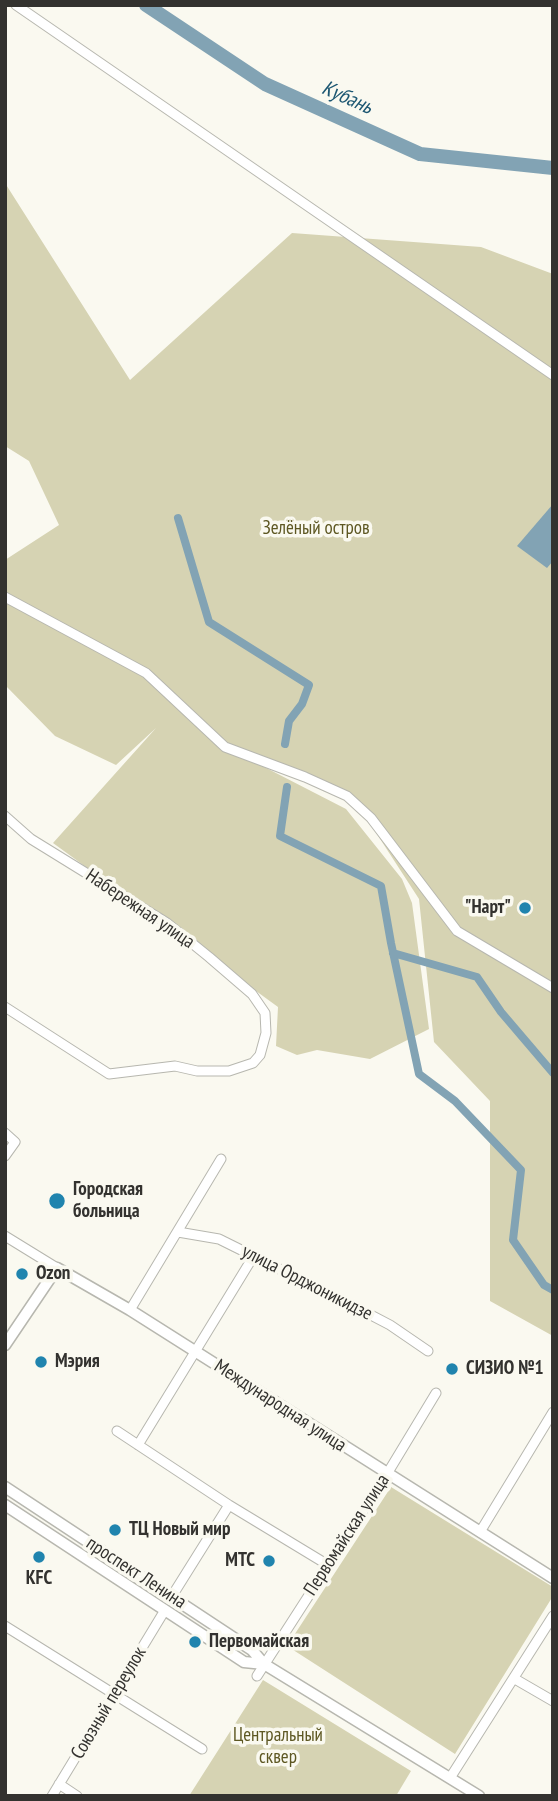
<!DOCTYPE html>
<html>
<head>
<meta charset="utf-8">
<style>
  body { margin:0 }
  #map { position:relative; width:558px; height:1801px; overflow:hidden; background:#faf9f0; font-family:"PT Sans Narrow",sans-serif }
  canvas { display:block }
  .frame { position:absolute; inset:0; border:7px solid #33322f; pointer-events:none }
</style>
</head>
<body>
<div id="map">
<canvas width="558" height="1801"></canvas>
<div class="frame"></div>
</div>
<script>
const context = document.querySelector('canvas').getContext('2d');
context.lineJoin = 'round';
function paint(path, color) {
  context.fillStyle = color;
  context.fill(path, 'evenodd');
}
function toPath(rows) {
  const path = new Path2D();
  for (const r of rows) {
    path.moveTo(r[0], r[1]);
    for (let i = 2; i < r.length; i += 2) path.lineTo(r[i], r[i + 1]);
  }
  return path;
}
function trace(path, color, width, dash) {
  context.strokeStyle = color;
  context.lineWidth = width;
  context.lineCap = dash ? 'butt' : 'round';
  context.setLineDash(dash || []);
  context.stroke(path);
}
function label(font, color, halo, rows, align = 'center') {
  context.font = font + ' "PT Sans Narrow",sans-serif';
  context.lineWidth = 7;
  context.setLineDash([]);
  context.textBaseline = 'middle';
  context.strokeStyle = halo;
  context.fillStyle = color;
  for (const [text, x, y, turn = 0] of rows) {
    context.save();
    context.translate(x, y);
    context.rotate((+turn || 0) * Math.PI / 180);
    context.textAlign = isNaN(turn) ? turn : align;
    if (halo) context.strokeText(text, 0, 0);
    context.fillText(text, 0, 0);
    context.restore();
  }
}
const green = toPath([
  [5,183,130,380,292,233,481,247,553,274,553,1336,490,1301,490,1101,434,1042,419,899,351,794,239,754,346,809,402,879,412,903,429,1029,370,1059,317,1050,297,1055,276,1046,278,1007,53,843,156,728,116,765,55,736,5,685,5,560,59,525,29,461,5,446],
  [391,1487,553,1587,553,1596,455,1754,287,1646],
  [263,1680,411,1771,396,1796,189,1796]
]);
const water = toPath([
  [553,504,553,561,547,568,517,546]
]);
const canal = toPath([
  [178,518,209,622,309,685,302,704,289,721,285,744],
  [287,787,280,836,381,886,391,943,419,1074,455,1101,521,1170,513,1240,544,1285,553,1290],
  [393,953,477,977,501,1012,553,1073]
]);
const river = toPath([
  [146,5,265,84,420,154,553,168]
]);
const minor = toPath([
  [16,5,553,375],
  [5,597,146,673,225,747,305,777,347,796,371,818,457,931,553,988],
  [5,816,31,839,167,923,209,957,252,994,265,1013,266,1033,260,1055,253,1063,229,1071,197,1071,175,1066,109,1074,5,1007],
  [5,1133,15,1142,5,1156],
  [178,1232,219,1239,346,1302,390,1325,428,1351],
  [5,1236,57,1268],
  [130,1310,221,1159],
  [117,1431,229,1505,328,1565],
  [138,1445,253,1257],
  [480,1532,553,1412],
  [172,1596,229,1505],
  [5,1626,202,1749],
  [257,1676,387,1474,436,1393],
  [515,1679,553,1701],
  [450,1778,553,1616],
  [59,1784,77,1796],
  [52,1796,165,1610]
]);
const major = toPath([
  [5,1345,57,1268,130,1310,553,1578],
  [5,1487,252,1650,264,1664,479,1796],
  [5,1505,244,1662,264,1664]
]);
const markers = [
  [525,908,7,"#2084ae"],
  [57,1201,9,"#2084ae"],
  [22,1274,7,"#2084ae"],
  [41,1362,7,"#2084ae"],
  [452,1369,7,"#2084ae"],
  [115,1530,7,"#2084ae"],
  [39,1557,7,"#2084ae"],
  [269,1561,7,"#2084ae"],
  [195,1642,7,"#2084ae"]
];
const parkNames = [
  ["Зелёный остров",316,529],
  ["Центральный",278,1736],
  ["сквер",278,1758]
];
const poiNames = [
  ["\"Нарт\"",511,908,"right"],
  ["Городская",73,1190],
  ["больница",73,1212],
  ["Ozon",36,1274],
  ["Мэрия",55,1362],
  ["СИЗИО №1",466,1369],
  ["ТЦ Новый мир",129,1530],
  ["МТС",255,1561,"right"],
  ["KFC",39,1579,"center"],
  ["Первомайская",209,1642]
];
const streetNames = [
  ["Набережная улица",140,909,34],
  ["улица Орджоникидзе",307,1283,27],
  ["Международная улица",280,1406,33],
  ["Первомайская улица",347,1535,-57],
  ["проспект Ленина",136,1573,33],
  ["Союзный переулок",109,1703,-59]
];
const waterNames = [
  ["Кубань",347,98,24]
];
paint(green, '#d6d3b3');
paint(water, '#82a3b4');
trace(canal, '#82a3b4', 8);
trace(river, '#82a3b4', 14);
trace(minor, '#b7b7af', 11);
trace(major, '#b7b7af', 13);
trace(minor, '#fff', 9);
trace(major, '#fff', 10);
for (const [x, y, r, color] of markers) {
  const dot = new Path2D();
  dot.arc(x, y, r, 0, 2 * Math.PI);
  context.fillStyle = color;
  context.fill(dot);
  trace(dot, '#faf9f0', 2.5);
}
label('19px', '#5d5722', '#faf9f0', parkNames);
label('bold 19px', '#33322f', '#faf9f0', poiNames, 'left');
label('19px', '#33322f', '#faf9f0', streetNames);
label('italic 21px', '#1d5772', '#faf9f0', waterNames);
</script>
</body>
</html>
